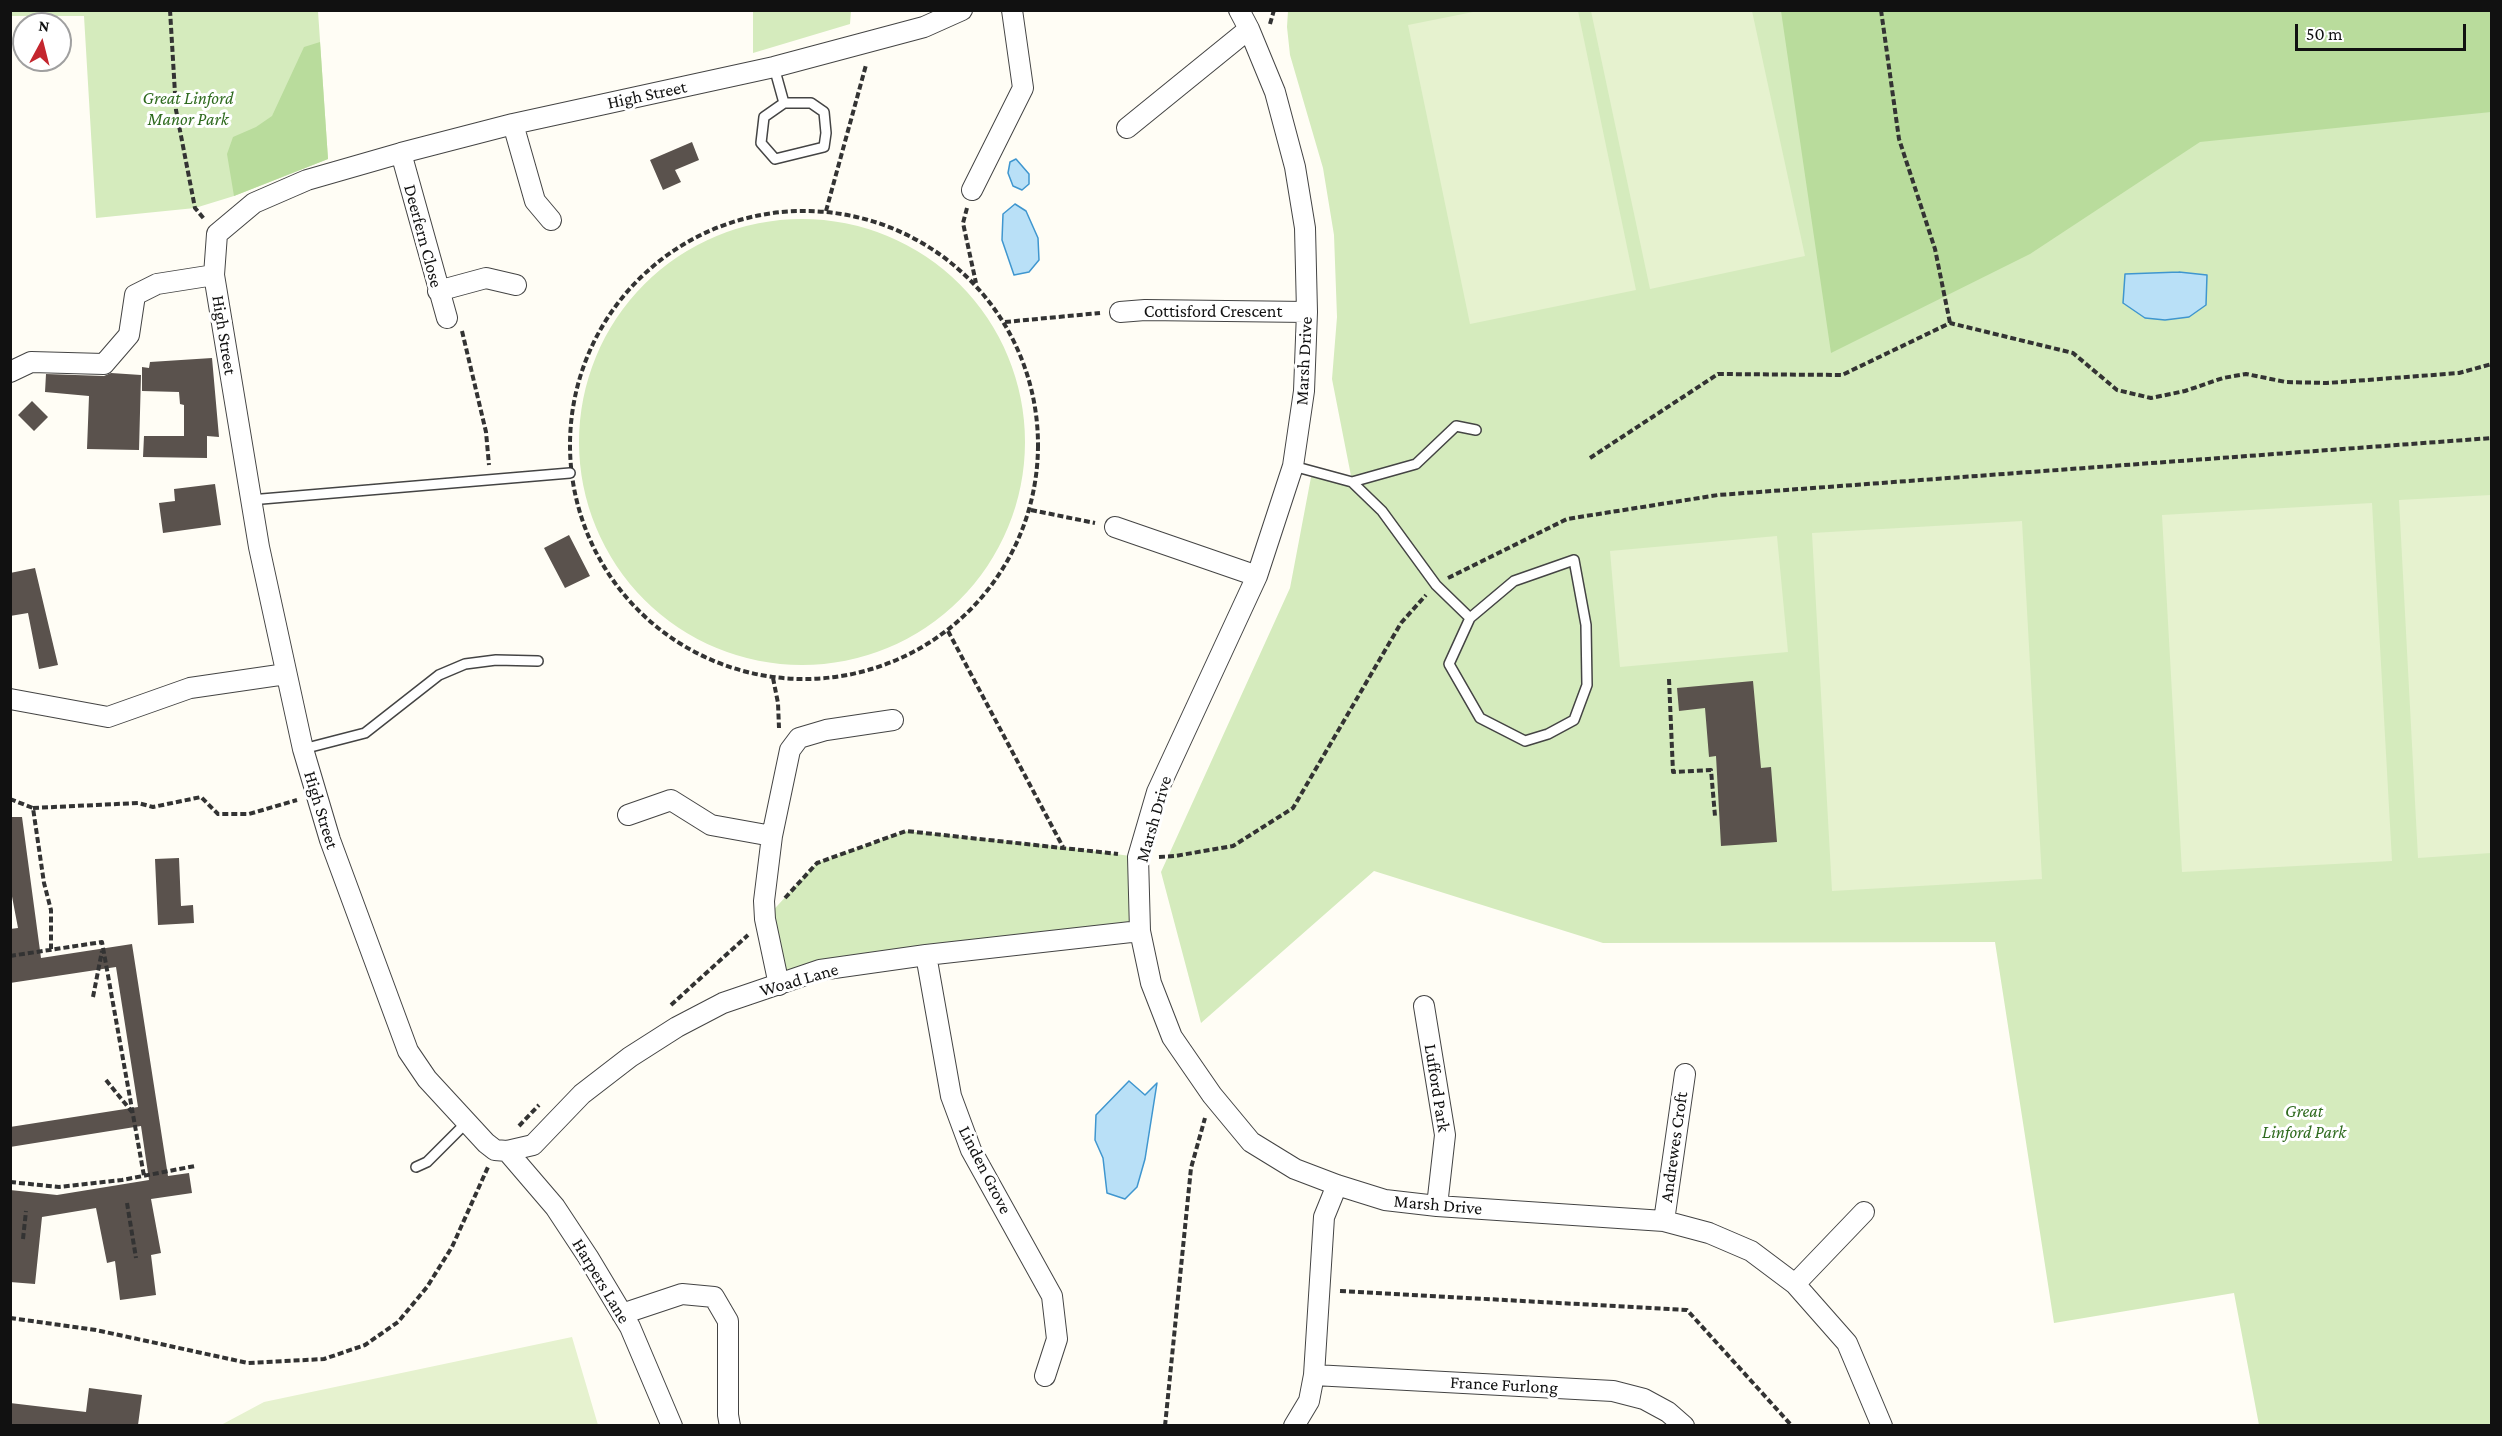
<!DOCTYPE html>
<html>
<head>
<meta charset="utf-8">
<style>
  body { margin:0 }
  #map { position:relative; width:2502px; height:1436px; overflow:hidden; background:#fffdf5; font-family:"Crimson Pro",serif }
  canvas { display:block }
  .frame { position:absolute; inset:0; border:12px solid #111; pointer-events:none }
  .north { position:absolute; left:12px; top:12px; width:60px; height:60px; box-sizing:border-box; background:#fff; border:2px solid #a0a0a0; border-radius:50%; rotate:7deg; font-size:16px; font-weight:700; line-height:24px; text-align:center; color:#111 }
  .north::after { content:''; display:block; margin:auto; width:21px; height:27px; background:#c4262e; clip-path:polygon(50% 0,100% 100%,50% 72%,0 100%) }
  .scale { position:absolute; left:2295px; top:24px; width:171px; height:27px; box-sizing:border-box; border:3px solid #111; border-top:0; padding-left:8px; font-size:18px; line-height:21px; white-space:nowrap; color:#111; -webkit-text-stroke:4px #fff; paint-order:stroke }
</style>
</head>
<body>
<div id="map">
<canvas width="2502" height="1436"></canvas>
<div class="frame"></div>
<div class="north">N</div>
<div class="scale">50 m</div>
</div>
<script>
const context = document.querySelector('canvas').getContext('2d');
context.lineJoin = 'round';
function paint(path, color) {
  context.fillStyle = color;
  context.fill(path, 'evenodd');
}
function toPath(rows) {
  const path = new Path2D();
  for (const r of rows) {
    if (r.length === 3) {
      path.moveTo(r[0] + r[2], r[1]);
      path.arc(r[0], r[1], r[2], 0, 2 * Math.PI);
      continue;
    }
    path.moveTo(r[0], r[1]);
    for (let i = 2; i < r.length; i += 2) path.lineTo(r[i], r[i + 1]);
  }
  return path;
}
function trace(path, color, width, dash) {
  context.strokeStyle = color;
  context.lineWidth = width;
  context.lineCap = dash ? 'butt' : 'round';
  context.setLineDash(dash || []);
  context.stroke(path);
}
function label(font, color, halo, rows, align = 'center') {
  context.font = font + ' "Crimson Pro",serif';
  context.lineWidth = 6;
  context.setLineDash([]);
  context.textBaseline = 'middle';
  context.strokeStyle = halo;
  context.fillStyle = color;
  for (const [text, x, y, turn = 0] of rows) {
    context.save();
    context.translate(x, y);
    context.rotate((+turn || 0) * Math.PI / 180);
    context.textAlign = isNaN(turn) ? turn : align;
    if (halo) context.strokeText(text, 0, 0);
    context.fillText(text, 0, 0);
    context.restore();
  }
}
const green = toPath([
  [10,11,318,11,328,159,234,196,195,208,96,218,84,16,11,16],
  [753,11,753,10,851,11,850,24,753,53],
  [1288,11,2491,11,2491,1425,2259,1425,2234,1293,2054,1323,1995,942,1603,943,1374,871,1201,1023,1161,872,1290,588,1312,472,1352,481,1332,379,1337,317,1334,235,1323,168,1290,55,1287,27],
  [802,442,223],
  [906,831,1063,847,1138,857,1140,931,779,985,765,919,817,863]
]);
const forest = toPath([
  [1781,11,2491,11,2491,112,2200,142,2030,254,1831,353],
  [320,42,328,159,234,196,227,154,233,137,256,127,272,116,304,47]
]);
const pitch = toPath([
  [1478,11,1578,11,1636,290,1470,324,1408,25],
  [1591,11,1752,11,1805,256,1650,289],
  [2491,495,2491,853,2418,858,2399,500],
  [2372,503,2392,861,2182,872,2162,515],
  [2022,521,2042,879,1832,891,1812,533],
  [1777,536,1788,652,1620,667,1610,551],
  [572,1337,598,1425,221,1425,264,1402]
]);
const water = toPath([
  [1016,159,1029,174,1029,184,1022,190,1013,186,1008,173,1010,162,1016,159],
  [1015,204,1026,211,1038,238,1039,260,1029,272,1014,275,1002,240,1003,214,1015,204],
  [2179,272,2207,275,2206,305,2189,317,2165,320,2145,318,2123,303,2125,274,2179,272],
  [1129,1081,1145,1095,1157,1083,1145,1159,1137,1187,1125,1199,1107,1193,1103,1158,1095,1140,1096,1115,1129,1081]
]);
const building = toPath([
  [692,142,699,160,675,170,681,182,663,190,650,160],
  [212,358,219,437,207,436,207,458,143,457,144,436,184,436,184,405,180,404,179,392,142,391,142,367,149,368,150,362],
  [111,373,141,375,139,450,87,449,89,396,45,392,46,374,104,376],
  [32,401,48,417,34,431,18,415],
  [215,484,221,525,163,533,159,503,175,501,174,489],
  [569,535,590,576,565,588,544,548],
  [35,568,58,665,39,669,28,613,10,616,10,573],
  [1753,681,1761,768,1771,767,1777,842,1721,846,1716,756,1709,757,1705,708,1679,711,1677,688],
  [10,817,22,817,41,958,132,944,168,1176,189,1173,192,1193,151,1199,161,1253,151,1255,156,1295,120,1300,115,1261,107,1263,96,1208,42,1217,35,1284,10,1282,10,1190,57,1195,149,1180,141,1126,10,1147,10,1127,138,1107,116,967,10,983,10,929,18,928,10,886],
  [179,858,181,906,193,905,194,923,158,925,155,859],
  [89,1388,142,1395,138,1425,10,1425,10,1403,86,1412]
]);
const path = toPath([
  [170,10,176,110,195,208,205,220],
  [1881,10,1899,139,1935,249,1950,323],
  [1270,24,1274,10],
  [967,208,963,223,976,283],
  [826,211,866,65],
  [804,445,234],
  [1005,322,1100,313],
  [462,331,486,432,489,465],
  [1590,458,1718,374,1842,375,1950,323,2073,353,2117,390,2151,398,2185,391,2223,378,2246,374,2286,382,2327,383,2459,373,2492,364],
  [1031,510,1095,523],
  [1448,578,1567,519,1718,495,2492,438],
  [948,631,1063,847],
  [773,678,778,703,779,728],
  [1669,679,1673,772,1711,770,1715,816],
  [10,799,33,808,44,883,51,910,51,949],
  [33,808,138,803,153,807,201,797,218,814,249,814,297,800],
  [1159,857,1175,856,1233,846,1293,808,1401,623,1426,595],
  [785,898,817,863,906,831,1118,854],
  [10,956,102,942,144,1176],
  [93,997,102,951],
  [671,1005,748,935],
  [106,1080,132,1112],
  [519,1126,539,1105],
  [10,1182,59,1187,122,1180,195,1166],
  [127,1203,136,1258],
  [23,1239,26,1211],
  [1340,1291,1687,1310,1792,1426],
  [10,1318,96,1330,248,1363,324,1359,365,1345,398,1322,427,1287,452,1247,488,1167],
  [1165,1426,1191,1168,1205,1118]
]);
const service = toPath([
  [774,67,784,103,811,103,824,112,826,133,824,147,775,159,761,143,764,117,784,103],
  [1293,466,1352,482,1382,511,1436,585,1470,618],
  [1352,482,1416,464,1456,426,1476,430],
  [250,500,570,473],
  [1574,560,1586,625,1587,685,1574,720,1548,734,1525,741,1480,718,1449,664,1470,618,1514,581,1574,560],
  [303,749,365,733,439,675,465,664,496,660,538,661],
  [416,1167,427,1162,467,1122]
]);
const minor = toPath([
  [962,10,924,27,774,67,513,124,401,153,307,180,254,203,217,234,214,275,259,547,303,749,330,840,408,1051,427,1079,486,1143,495,1150,507,1151,533,1145,582,1094,630,1057,677,1027,723,1003,820,970,926,955,1140,931],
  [1239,10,1249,29,1275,92,1295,167,1305,228,1307,312,1304,391,1293,466,1257,576,1157,792,1138,857,1140,931,1151,983,1172,1037,1212,1095,1251,1142,1295,1169,1337,1185,1385,1200,1437,1206,1664,1221,1709,1233,1751,1251,1795,1284,1847,1343,1882,1426],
  [513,124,535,201,551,220],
  [1127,128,1249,29],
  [401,153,447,318],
  [972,190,1023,88,1012,10],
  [438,291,486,278,516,285],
  [1120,312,1145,310,1307,312],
  [10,372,31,362,104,364,129,335,135,295,157,284,214,275],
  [1115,527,1257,576],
  [10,699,108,717,190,688,286,674],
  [628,815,671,800,711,825,772,836],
  [926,955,951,1096,971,1150,1052,1296,1057,1339,1045,1376],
  [779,985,765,919,764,901,772,836,790,750,799,738,826,730,893,720],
  [1424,1006,1445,1135,1437,1206],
  [507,1151,555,1207,588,1257,630,1327,672,1426],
  [1337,1185,1324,1217,1314,1375,1613,1391,1644,1399,1668,1412,1684,1426],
  [1664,1221,1685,1074],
  [1795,1284,1864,1212],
  [622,1314,682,1294,714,1297,728,1321,728,1415,730,1426],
  [1294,1426,1309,1401,1314,1375]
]);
const streetNames = [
  ["High Street",647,95,-12],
  ["Deerfern Close",423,236,75],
  ["Cottisford Crescent",1213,311],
  ["High Street",224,335,81],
  ["Marsh Drive",1304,361,-87],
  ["High Street",321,810,73],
  ["Marsh Drive",1154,819,-74],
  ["Woad Lane",799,980,-16],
  ["Lufford Park",1437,1088,81],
  ["Andrewes Croft",1674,1147,-82],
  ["Linden Grove",985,1170,63],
  ["Marsh Drive",1438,1205,5],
  ["Harpers Lane",601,1281,59],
  ["France Furlong",1504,1385,3]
];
const parkNames = [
  ["Great Linford",188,98],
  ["Manor Park",188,119],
  ["Great",2304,1111],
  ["Linford Park",2304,1132]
];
paint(green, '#d5ebbd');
paint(forest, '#b9dc9c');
paint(pitch, '#e6f2cf');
paint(water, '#b9e0f7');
trace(water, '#3f96cf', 1.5);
paint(building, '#5a524d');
trace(service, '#444', 12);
trace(minor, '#444', 22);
trace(path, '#333', 4, [6, 3]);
trace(service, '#fff', 9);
trace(minor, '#fff', 20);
label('18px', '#111', '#fff', streetNames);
label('italic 18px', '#2f6b1f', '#fff', parkNames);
</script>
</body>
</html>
